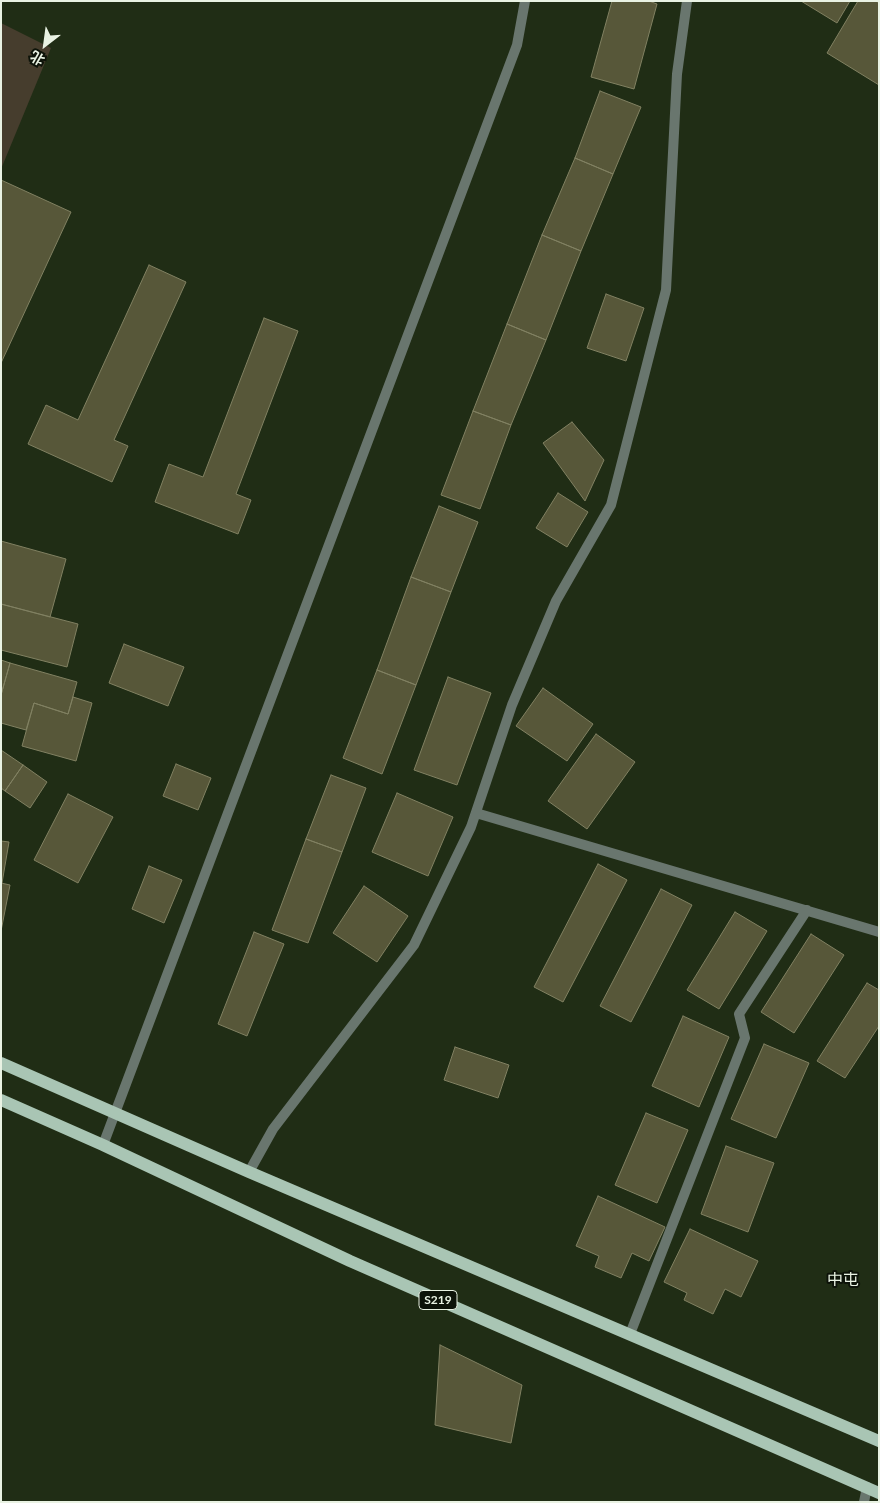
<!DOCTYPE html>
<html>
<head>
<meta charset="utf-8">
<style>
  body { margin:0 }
  #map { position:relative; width:880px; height:1503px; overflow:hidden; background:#202d15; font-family:Lato,"Noto Sans SC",sans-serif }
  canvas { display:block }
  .frame { position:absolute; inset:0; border:2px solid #e9f2e3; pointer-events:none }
  .north { position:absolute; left:20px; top:20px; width:50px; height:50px; -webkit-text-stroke:4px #0d1309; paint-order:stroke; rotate:210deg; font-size:14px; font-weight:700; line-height:20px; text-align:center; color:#e9f2e3 }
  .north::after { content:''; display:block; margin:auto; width:18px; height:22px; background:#e9f2e3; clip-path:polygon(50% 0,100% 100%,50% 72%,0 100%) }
</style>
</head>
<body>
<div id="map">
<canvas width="880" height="1503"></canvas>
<div class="frame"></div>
<div class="north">北</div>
</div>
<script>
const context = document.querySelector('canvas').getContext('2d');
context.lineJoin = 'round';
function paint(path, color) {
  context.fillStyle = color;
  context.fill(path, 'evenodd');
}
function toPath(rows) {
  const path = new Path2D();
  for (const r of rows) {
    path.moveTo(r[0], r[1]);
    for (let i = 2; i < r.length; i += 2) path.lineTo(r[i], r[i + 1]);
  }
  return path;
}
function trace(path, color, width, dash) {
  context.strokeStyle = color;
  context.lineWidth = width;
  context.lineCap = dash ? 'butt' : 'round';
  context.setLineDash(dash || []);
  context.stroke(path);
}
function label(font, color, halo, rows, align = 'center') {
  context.font = font + ' Lato,"Noto Sans SC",sans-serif';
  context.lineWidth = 4;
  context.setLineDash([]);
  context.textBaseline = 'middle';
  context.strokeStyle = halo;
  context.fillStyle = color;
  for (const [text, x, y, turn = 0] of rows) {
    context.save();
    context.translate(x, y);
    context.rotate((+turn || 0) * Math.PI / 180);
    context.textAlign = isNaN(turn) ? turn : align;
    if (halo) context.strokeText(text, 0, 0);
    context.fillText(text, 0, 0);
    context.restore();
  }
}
const green = toPath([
  [1,23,51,48,1,169]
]);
const building = toPath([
  [612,1,649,1,657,4,634,89,591,77,612,1],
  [801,1,850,1,837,23,801,1],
  [858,1,876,1,879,3,879,85,827,53,858,1],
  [600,91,641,107,613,174,575,158,600,91],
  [575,158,613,174,581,251,542,235,575,158],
  [1,180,71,212,1,363,1,180],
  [542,235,581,251,546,340,507,324,542,235],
  [149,265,186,282,114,440,128,446,112,482,28,444,46,405,78,420,149,265],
  [606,294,644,308,626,361,587,348,606,294],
  [264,318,298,331,236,494,251,500,238,534,155,502,169,464,203,477,264,318],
  [507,324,546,340,511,425,473,411,507,324],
  [473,411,511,425,480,509,441,495,473,411],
  [572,422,604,460,585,501,543,443,572,422],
  [558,493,588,512,567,547,536,528,558,493],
  [439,506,478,522,451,592,411,577,439,506],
  [1,541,66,559,50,617,1,604,1,541],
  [411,577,451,592,416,685,377,670,411,577],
  [1,604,78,624,67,667,1,650,1,604],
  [124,644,184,667,168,706,109,683,124,644],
  [1,660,10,663,1,695,1,660],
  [10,663,77,682,68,714,34,703,26,730,1,723,1,695,10,663],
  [377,670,416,685,382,774,343,758,377,670],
  [448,677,491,693,457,785,414,770,448,677],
  [543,688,593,724,567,761,516,726,543,688],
  [73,697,92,703,76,761,22,746,34,703,68,714,73,697],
  [596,734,635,762,587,829,548,801,596,734],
  [1,750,23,765,5,791,1,788,1,750],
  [176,764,211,778,198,810,163,796,176,764],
  [23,765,47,782,30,808,5,791,23,765],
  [331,775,366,788,342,852,306,839,331,775],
  [397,793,453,817,428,876,372,852,397,793],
  [68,794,113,817,78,883,34,860,68,794],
  [306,839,342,852,308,943,272,930,306,839],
  [1,841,9,842,2,883,1,883,1,841],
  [598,864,627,880,563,1002,534,987,598,864],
  [149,866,182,880,164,923,132,909,149,866],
  [1,883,10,885,1,931,1,883],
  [364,886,408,916,377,962,333,933,364,886],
  [661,889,692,905,631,1022,600,1006,661,889],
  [735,912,767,931,719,1009,687,990,735,912],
  [254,932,284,944,247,1036,218,1024,254,932],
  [811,934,844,955,794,1033,761,1012,811,934],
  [867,983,879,990,879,1026,845,1078,817,1061,867,983],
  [683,1016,729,1037,699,1107,652,1086,683,1016],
  [764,1044,809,1063,776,1138,731,1119,764,1044],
  [455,1047,509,1065,498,1098,444,1080,455,1047],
  [646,1113,688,1130,657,1203,615,1185,646,1113],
  [726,1146,774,1163,748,1232,701,1214,726,1146],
  [598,1196,665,1227,649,1261,632,1253,621,1278,595,1267,599,1256,576,1246,598,1196],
  [690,1229,758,1261,741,1297,725,1289,713,1314,684,1300,687,1293,664,1282,690,1229],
  [440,1345,522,1385,511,1443,435,1425,440,1345]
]);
const minor = toPath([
  [476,813,879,932],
  [249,1172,273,1129,414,945,471,827,512,705,556,601,611,505,666,290,677,74,687,1],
  [630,1334,745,1038,739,1014,807,910]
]);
const tertiary = toPath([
  [103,1145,517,45,525,1],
  [864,1502,867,1487]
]);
const primary = toPath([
  [1,1063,249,1172,879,1441],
  [1,1100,103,1145,350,1261,879,1493]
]);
const shields = [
  [438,1300,38]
];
const shieldNames = [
  ["S219",438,1300]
];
const quarterNames = [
  ["中屯",843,1280]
];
paint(green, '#463d2d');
paint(building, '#575739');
trace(building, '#818162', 1);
trace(minor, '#69766e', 10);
trace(tertiary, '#69766e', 10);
trace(primary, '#a9c5b4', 12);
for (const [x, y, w] of shields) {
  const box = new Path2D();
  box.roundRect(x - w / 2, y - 9.5, w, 19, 4);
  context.fillStyle = '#0d1309';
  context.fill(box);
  trace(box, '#e9f2e3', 1);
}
label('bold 12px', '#e9f2e3', null, shieldNames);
label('16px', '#e9f2e3', '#0d1309', quarterNames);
</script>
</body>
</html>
